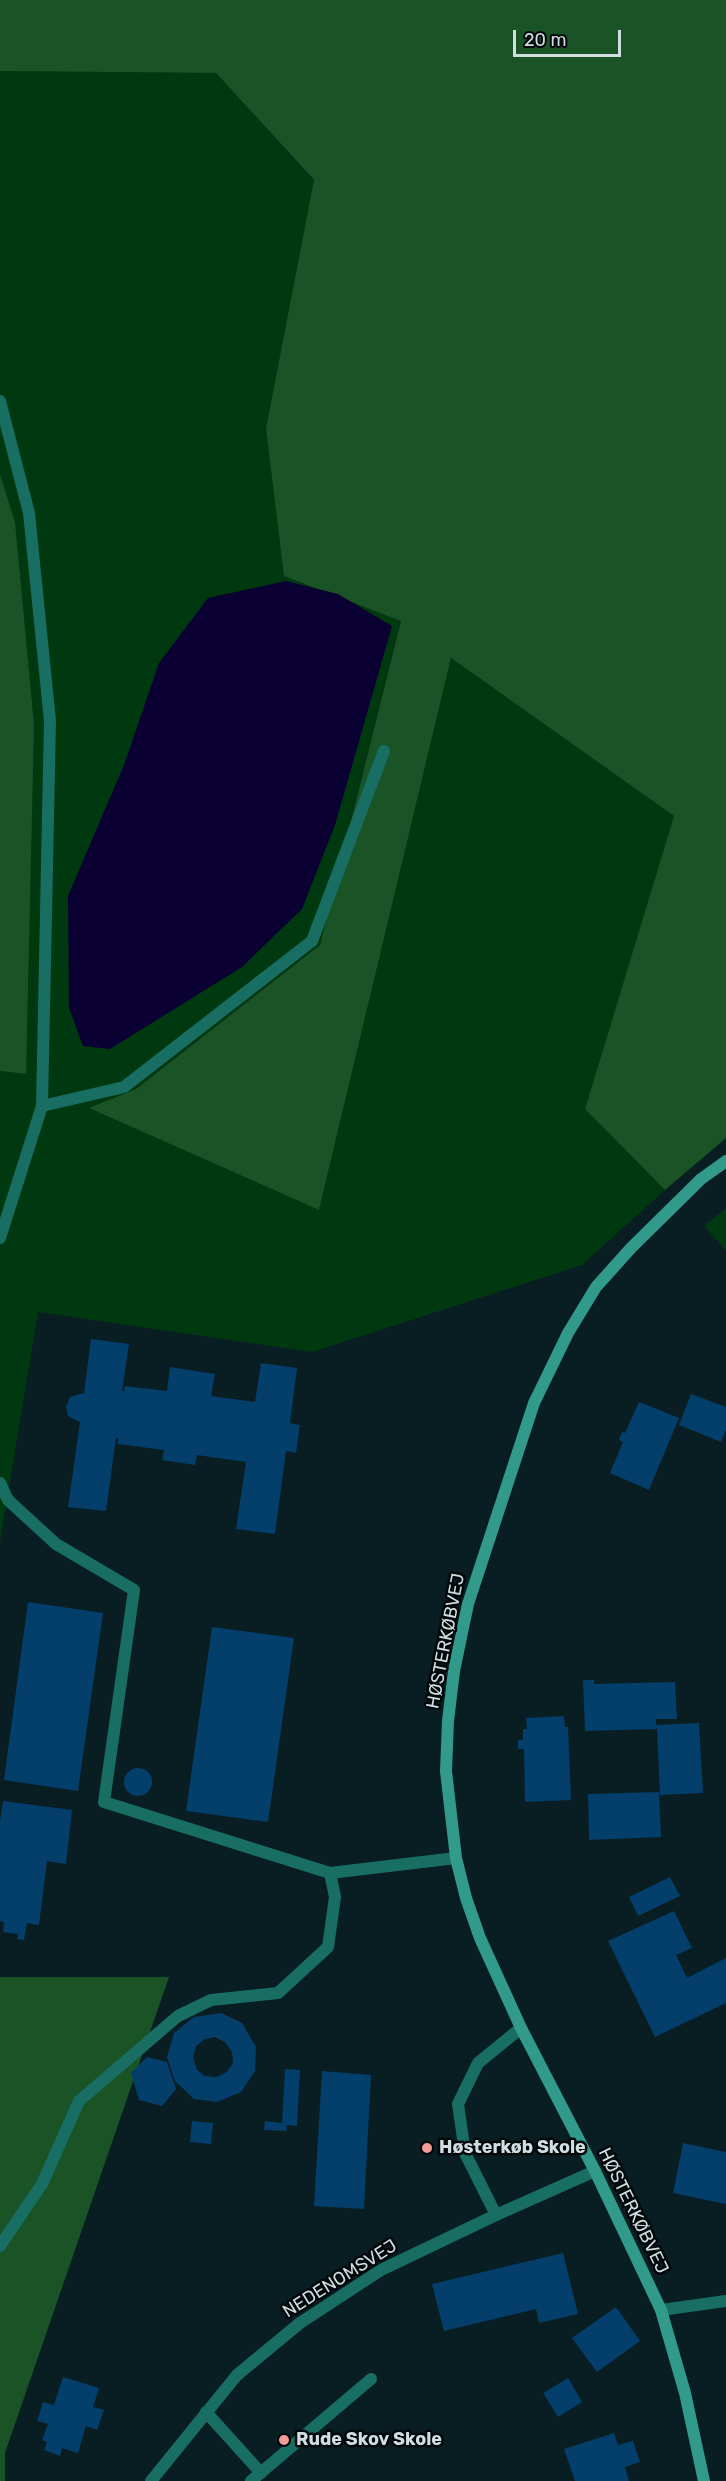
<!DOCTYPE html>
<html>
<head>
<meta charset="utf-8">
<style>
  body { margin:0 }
  #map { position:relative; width:726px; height:2481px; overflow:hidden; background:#081e23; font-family:Rubik,sans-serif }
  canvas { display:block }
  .scale { position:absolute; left:513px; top:30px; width:108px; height:27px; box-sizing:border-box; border:3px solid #d1dee1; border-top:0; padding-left:8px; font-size:18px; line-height:21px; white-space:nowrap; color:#d1dee1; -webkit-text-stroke:4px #020709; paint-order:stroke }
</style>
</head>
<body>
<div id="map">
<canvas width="726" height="2481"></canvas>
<div class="scale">20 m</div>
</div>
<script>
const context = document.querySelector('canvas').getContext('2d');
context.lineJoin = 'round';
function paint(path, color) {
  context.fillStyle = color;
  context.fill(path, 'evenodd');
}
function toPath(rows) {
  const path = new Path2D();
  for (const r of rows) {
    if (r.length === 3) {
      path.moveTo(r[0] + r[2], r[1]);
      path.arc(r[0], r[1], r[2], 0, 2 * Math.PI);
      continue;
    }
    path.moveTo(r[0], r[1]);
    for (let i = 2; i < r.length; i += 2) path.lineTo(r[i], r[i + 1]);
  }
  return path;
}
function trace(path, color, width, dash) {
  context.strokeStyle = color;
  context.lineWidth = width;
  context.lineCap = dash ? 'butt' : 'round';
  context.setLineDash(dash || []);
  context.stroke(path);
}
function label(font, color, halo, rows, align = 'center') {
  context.font = font + ' Rubik,sans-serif';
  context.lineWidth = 5;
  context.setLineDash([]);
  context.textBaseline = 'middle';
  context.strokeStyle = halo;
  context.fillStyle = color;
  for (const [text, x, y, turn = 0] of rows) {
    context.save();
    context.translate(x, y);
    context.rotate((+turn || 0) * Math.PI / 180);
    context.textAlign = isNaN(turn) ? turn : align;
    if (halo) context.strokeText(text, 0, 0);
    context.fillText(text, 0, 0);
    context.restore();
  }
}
const green = toPath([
  [0,71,216,73,314,181,266,427,401,621,320,945,136,1089,90,1108,319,1210,451,658,674,816,585,1109,665,1190,582,1265,312,1352,38,1312,0,1542,0,1071,26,1074,15,522,0,474],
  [726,1208,726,1251,704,1226]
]);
const forest = toPath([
  [0,0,726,0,726,1138,665,1190,585,1109,674,816,451,658,319,1210,89,1108,136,1089,320,945,401,621,284,576,266,428,314,180,216,73,0,71],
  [0,474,15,522,34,725,26,1074,0,1071],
  [0,1977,169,1977,5,2453,5,2481,0,2481]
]);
const water = toPath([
  [286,581,338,594,392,626,335,825,302,909,242,967,110,1049,83,1046,69,1008,68,896,124,765,159,663,208,598]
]);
const building = toPath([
  [91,1339,129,1344,122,1391,124,1391,125,1386,167,1391,170,1367,215,1374,211,1396,255,1402,261,1363,297,1368,290,1423,300,1425,296,1453,286,1451,275,1534,236,1529,246,1462,197,1455,195,1465,162,1460,164,1450,118,1444,118,1438,116,1438,106,1511,68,1507,80,1422,68,1416,66,1407,70,1397,84,1393],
  [691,1394,726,1407,726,1430,721,1442,679,1425],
  [639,1402,679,1418,649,1490,610,1473,623,1442,619,1440,622,1432,625,1433],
  [28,1602,103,1613,78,1791,4,1780],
  [212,1627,294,1638,268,1822,186,1811],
  [583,1680,594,1680,594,1684,675,1682,677,1719,656,1719,656,1725,699,1723,703,1793,660,1795,657,1729,585,1731],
  [564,1716,565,1727,568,1727,571,1800,525,1802,524,1749,518,1749,518,1740,523,1740,523,1729,527,1729,526,1718],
  [138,1782,14],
  [659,1792,661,1837,589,1840,588,1794],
  [3,1801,72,1810,66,1864,47,1861,39,1925,27,1923,24,1940,17,1939,18,1934,3,1932,4,1922,0,1921,0,1821],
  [670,1877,680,1896,638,1916,629,1897],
  [674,1911,692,1948,676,1955,687,1978,726,1958,726,2003,655,2037,608,1941],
  [221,2013,242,2023,256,2047,255,2071,241,2092,217,2102,194,2099,175,2081,167,2057,174,2033,194,2017],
  [215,2037,225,2042,232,2052,233,2063,227,2072,216,2077,205,2076,197,2070,193,2058,196,2046,205,2039],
  [147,2057,167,2062,176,2089,162,2106,139,2100,131,2073],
  [285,2069,300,2070,297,2126,287,2125,286,2131,264,2130,265,2121,282,2123],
  [322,2071,371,2075,364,2209,314,2206],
  [192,2121,213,2123,211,2144,190,2142],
  [683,2143,726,2152,726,2204,673,2193],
  [563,2253,578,2314,539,2323,536,2309,444,2331,432,2284],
  [616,2307,640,2341,597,2372,572,2338],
  [63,2377,99,2388,93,2407,104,2410,97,2430,86,2426,78,2453,62,2448,60,2456,44,2450,47,2442,42,2440,48,2424,37,2421,43,2402,54,2405],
  [568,2378,582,2402,558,2417,543,2393],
  [614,2433,618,2445,633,2441,640,2462,625,2467,629,2481,575,2481,564,2449]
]);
const lane = toPath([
  [0,401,29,513,50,721,42,1106,0,1238],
  [42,1106,124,1087,312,941,384,751],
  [0,1483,8,1500,56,1544,134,1590,104,1802,330,1873,456,1858],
  [496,2215,465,2153,458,2104,478,2063,521,2028],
  [0,2246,42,2184,79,2101,178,2016,211,2000,278,1993,328,1947,335,1897,330,1873],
  [206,2412,261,2473],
  [251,2481,371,2379]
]);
const street = toPath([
  [661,2310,726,2301],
  [151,2481,237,2375,300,2323,381,2270,496,2215,595,2171]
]);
const secondary = toPath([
  [704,2481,685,2393,661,2310,595,2171,521,2028,480,1938,466,1898,456,1858,446,1771,448,1721,454,1671,468,1604,534,1403,568,1333,596,1287,631,1248,701,1179,726,1161]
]);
const markers = [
  [427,2148,6,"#f59b97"],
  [284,2440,6,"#f59b97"]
];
const streetNames = [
  ["HØSTERKØBVEJ",446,1641,-79],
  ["HØSTERKØBVEJ",633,2211,64],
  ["NEDENOMSVEJ",340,2279,-32]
];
const poiNames = [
  ["Høsterkøb Skole",439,2148],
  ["Rude Skov Skole",296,2440]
];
paint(green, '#003910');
paint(forest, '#195326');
paint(water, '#0b0032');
paint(building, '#043e6b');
trace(lane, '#196e63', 12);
trace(street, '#196e63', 12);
trace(secondary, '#329a8b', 12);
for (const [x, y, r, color] of markers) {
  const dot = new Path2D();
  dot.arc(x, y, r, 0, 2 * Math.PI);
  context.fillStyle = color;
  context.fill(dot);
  trace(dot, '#020709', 2);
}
label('18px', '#d1dee1', '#020709', streetNames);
label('bold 18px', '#d1dee1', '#020709', poiNames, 'left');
</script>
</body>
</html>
